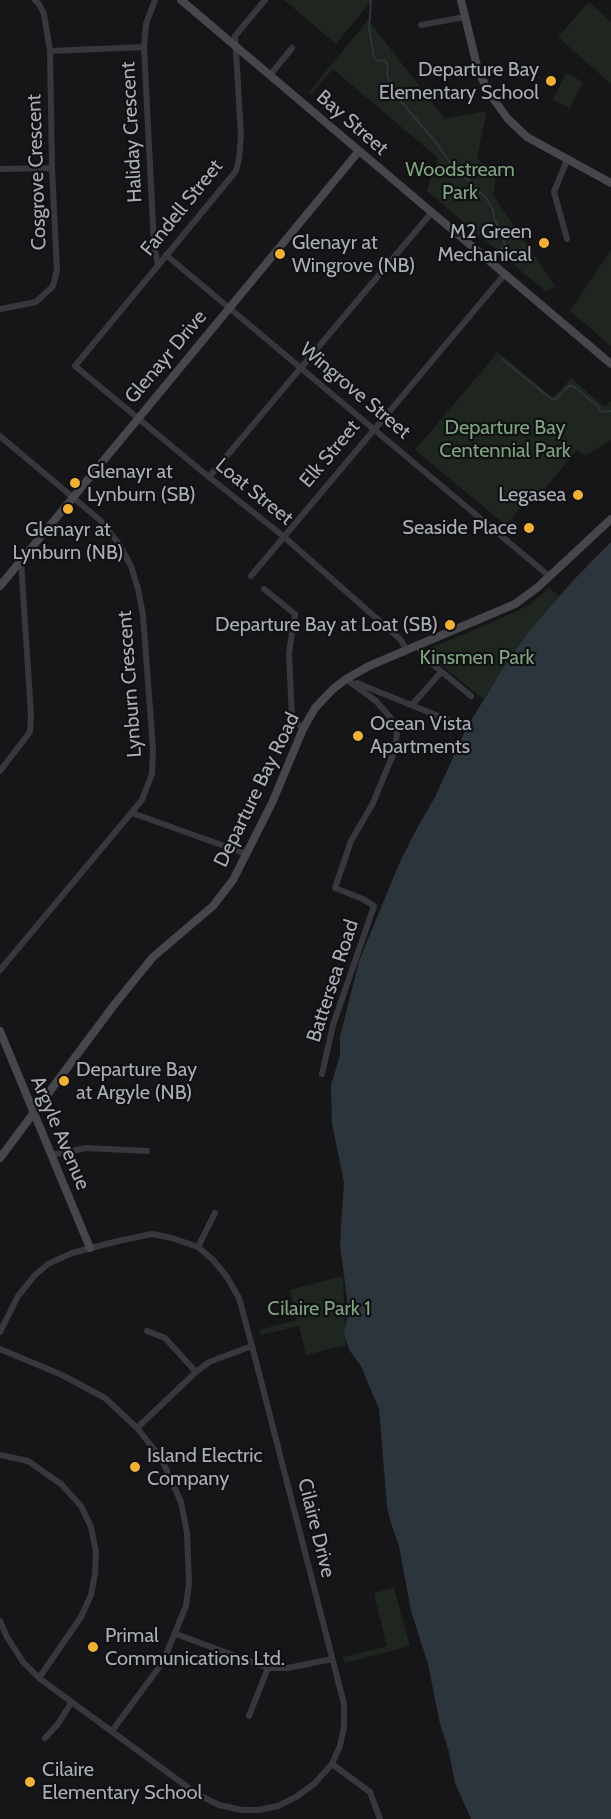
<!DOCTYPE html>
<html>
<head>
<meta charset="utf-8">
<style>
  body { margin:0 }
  canvas { display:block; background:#161618 }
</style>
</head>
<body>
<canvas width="611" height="1819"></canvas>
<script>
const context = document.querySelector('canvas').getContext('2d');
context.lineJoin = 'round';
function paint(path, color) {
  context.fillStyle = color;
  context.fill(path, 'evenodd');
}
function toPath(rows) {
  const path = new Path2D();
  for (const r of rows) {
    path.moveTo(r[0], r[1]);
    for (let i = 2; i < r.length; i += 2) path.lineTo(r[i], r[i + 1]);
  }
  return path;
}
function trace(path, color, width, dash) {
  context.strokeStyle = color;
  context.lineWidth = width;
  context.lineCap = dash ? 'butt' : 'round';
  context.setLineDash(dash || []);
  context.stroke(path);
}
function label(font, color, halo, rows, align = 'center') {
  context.font = font + ' Cabin,sans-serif';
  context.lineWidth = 4.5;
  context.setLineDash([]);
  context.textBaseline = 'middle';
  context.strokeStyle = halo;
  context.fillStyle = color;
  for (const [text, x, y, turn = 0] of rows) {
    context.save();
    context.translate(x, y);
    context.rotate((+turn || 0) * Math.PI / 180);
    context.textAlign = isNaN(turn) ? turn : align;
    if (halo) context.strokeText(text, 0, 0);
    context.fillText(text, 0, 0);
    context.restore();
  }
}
const green = toPath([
  [284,0,372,0,336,44],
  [589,2,611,22,611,84,558,37],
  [368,20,445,119,484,111,486,114,477,158,496,180,493,195,555,286,545,291,427,191,438,158,333,69,311,94,309,92],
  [566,73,583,82,570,108,553,100],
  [611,250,611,346,570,311],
  [498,352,553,398,571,378,605,407,611,401,611,440,585,456,577,450,527,510,522,506,506,525,415,450],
  [549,588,559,596,532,629,483,699,424,651,513,613,532,603],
  [343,1276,346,1345,306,1355,299,1326,260,1335,259,1330,297,1320,290,1290],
  [394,1588,410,1646,345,1663,343,1657,387,1646,374,1593]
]);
const water = toPath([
  [611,542,611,1819,471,1819,455,1783,449,1752,440,1724,428,1664,411,1611,399,1546,390,1520,387,1506,379,1409,361,1366,350,1351,344,1334,348,1313,347,1299,340,1244,344,1182,332,1124,331,1085,340,1055,340,1037,359,961,399,864,416,830,435,797,467,727,507,662,509,663,508,661,530,630,569,585,585,568,587,569,586,567]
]);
const stream = toPath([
  [371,0,369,28,374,58,378,61,384,60,387,63,388,70,387,74,392,91,434,140,452,165,487,199,493,210,494,217,505,244,497,257],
  [502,359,550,398,555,400,569,386,573,386,598,406,600,410,603,412,611,411]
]);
const street = toPath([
  [155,0,146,24,144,47,154,245,158,265],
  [265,0,235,36,241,135,239,159,236,171,75,366,209,477,283,536,400,639,407,650],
  [421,25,465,17],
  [50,51,144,47],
  [270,75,292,48],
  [0,169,52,168],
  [567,239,554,192,567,160],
  [166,255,549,576],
  [0,309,36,302,53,286,57,270,52,168,50,51,44,14,39,4,35,0],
  [0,436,101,521,119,544,131,566,138,589,143,615,153,749,152,774,142,800,0,970],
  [209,477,432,212],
  [251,576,505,274],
  [264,589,295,614,289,653,292,717,303,729],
  [418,645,425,658,471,696],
  [357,683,448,720],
  [412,705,441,672],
  [0,771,30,732,31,715,21,561],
  [132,813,247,854],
  [322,1074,333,1025,374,906,363,899,335,888,351,841,372,805,395,750,397,732,390,717,376,701,346,679],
  [51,1155,86,1148,147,1151],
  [198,1247,215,1213],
  [147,1331,165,1338,196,1372],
  [0,1332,18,1296,35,1275,48,1264,72,1253,118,1241,152,1234,172,1238,198,1247,213,1260,227,1277,239,1298,252,1346,344,1704,344,1727,340,1746,332,1764,314,1784,296,1797,278,1806,259,1810,242,1810,219,1805,197,1794,39,1678,23,1662,7,1637,0,1621],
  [0,1349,62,1375,105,1398,137,1428,161,1458,181,1502,187,1533,189,1583,186,1606,163,1662,112,1731],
  [137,1428,196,1372,209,1362,252,1346],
  [0,1455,28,1461,61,1484,81,1506,91,1527,96,1552,95,1574,91,1595,81,1617,39,1678],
  [176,1634,268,1668,288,1668,332,1659],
  [249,1716,268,1668],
  [45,1738,58,1724,71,1703],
  [332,1764,370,1792,380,1819]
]);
const secondary = toPath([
  [181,0,611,364],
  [461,0,478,70,489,93,508,119,527,137,611,183],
  [0,586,359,151],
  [0,1031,90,1248],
  [0,1158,114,1005,153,957,213,906,233,880,272,803,303,729,315,708,333,689,346,679,369,666,515,604,538,587,611,519]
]);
const markers = [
  [551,81,6,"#f2b134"],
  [544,243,6,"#f2b134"],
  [280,254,6,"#f2b134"],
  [75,483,6,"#f2b134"],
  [578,495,6,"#f2b134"],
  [68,509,6,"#f2b134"],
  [529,528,6,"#f2b134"],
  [450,625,6,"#f2b134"],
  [358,736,6,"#f2b134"],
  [64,1081,6,"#f2b134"],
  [135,1467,6,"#f2b134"],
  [93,1647,6,"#f2b134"],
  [30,1782,6,"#f2b134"]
];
const poiNames = [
  ["Departure Bay",539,70,"right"],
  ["Elementary School",539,93,"right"],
  ["M2 Green",532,232,"right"],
  ["Mechanical",532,255,"right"],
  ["Glenayr at",292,243],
  ["Wingrove (NB)",292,266],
  ["Glenayr at",87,472],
  ["Lynburn (SB)",87,495],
  ["Legasea",566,495,"right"],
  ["Seaside Place",517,528,"right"],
  ["Glenayr at",68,530,"center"],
  ["Lynburn (NB)",68,553,"center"],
  ["Departure Bay at Loat (SB)",438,625,"right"],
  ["Ocean Vista",370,724],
  ["Apartments",370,747],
  ["Departure Bay",76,1070],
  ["at Argyle (NB)",76,1093],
  ["Island Electric",147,1456],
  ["Company",147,1479],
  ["Primal",105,1636],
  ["Communications Ltd.",105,1659],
  ["Cilaire",42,1770],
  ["Elementary School",42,1793]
];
const streetNames = [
  ["Bay Street",352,123,41],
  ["Haliday Crescent",132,132,-93],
  ["Cosgrove Crescent",37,172,-92],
  ["Fandell Street",182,208,-51],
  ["Glenayr Drive",166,357,-50],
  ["Wingrove Street",355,391,40],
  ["Elk Street",330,454,-50],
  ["Loat Street",254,492,39],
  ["Lynburn Crescent",130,684,-94],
  ["Departure Bay Road",257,790,-64],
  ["Battersea Road",333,981,-72],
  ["Argyle Avenue",60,1133,67],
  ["Cilaire Drive",316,1528,76]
];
const parkNames = [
  ["Woodstream",460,170],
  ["Park",460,193],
  ["Departure Bay",505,428],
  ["Centennial Park",505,451],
  ["Kinsmen Park",477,658],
  ["Cilaire Park 1",319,1309]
];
paint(green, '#1e261f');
paint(water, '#2c353c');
trace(stream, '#2c353c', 2);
trace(street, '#37383d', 6);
trace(secondary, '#45474d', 8);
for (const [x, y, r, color] of markers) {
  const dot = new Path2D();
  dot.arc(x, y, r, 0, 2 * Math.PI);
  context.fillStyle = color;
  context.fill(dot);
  trace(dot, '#111113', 2);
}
label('20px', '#a8adb8', '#111113', poiNames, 'left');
label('20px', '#a8adb8', '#111113', streetNames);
label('20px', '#7fa381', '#111113', parkNames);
</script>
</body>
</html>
